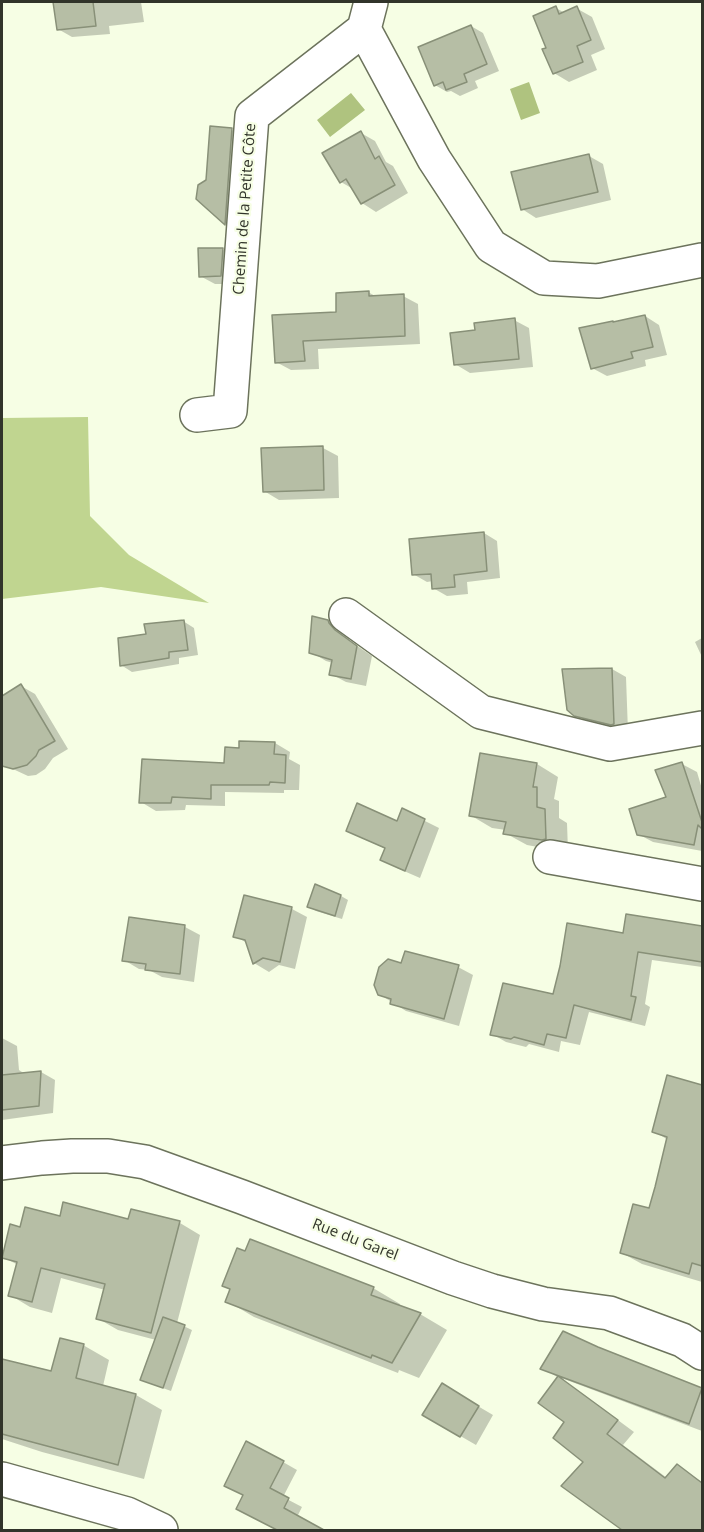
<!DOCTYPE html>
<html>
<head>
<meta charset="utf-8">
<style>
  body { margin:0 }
  #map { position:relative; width:704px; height:1532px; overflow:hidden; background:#f6fee4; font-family:"Open Sans",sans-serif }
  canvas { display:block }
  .frame { position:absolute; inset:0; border:3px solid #31342a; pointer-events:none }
</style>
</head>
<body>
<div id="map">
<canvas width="704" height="1532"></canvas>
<div class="frame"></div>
</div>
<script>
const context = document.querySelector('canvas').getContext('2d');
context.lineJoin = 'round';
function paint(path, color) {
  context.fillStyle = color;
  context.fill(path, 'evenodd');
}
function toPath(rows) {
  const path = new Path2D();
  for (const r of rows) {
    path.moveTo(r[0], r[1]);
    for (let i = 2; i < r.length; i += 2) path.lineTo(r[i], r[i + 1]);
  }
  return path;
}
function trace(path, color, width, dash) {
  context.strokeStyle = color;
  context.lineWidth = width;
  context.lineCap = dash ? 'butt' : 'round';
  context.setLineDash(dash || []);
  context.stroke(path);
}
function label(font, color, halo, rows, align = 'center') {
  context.font = font + ' "Open Sans",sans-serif';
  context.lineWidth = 4.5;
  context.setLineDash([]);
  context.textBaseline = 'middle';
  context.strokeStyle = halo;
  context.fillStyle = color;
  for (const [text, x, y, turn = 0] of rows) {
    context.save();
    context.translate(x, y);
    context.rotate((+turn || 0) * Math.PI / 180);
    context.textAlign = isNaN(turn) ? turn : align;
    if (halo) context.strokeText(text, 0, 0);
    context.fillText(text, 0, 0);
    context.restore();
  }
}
const forest = toPath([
  [88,417,90,516,129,555,209,603,101,587,2,599,2,418]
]);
const water = toPath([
  [529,82,540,113,521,120,510,89],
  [351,93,365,110,330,137,317,120]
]);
const shadow = toPath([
  [55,2,141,2,144,22,109,26,110,34,72,37,58,29],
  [556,8,565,13,576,8,592,17,605,49,591,55,597,70,569,82,554,73],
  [471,26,483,33,499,71,475,81,478,88,460,96,451,91,447,92,435,85],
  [232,130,246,138,239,232,226,224,198,199],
  [361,133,375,141,386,162,393,166,408,193,376,212,362,203,353,189,341,182],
  [589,156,603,164,611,200,536,218,522,209],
  [199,250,223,250,238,258,236,284,215,284,200,276],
  [368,292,377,297,403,296,418,304,420,344,318,349,319,369,291,370,276,362,338,313],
  [645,316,659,325,667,355,645,360,646,366,607,376,592,368],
  [514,320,529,328,533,367,470,373,455,364,477,331],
  [323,448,338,456,339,498,279,500,264,491],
  [484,533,497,541,500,578,467,582,468,594,447,596,433,588,433,581,427,582,413,574],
  [183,621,194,628,198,655,179,658,179,664,132,672,121,665,148,635],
  [328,621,343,630,350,641,372,656,366,686,346,682,331,674,333,663,326,661,311,652],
  [702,638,702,657,695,642],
  [612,669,626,677,628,732,590,723,575,714],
  [21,686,35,694,68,749,53,758,45,769,36,775,28,776,2,764,2,698],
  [241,742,275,743,290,752,289,759,300,765,299,790,284,790,284,793,225,792,225,806,186,805,185,810,156,811,141,802,226,765,241,749],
  [481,755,537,764,558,777,554,799,559,801,559,818,567,823,568,851,565,852,527,845,505,833,506,830,492,828,470,815],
  [682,764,697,772,702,789,702,851,653,842,638,834,668,798],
  [403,810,439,828,420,878,397,868,382,859,386,849,362,838,348,830,398,823],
  [341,896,348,900,342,919,316,911,309,907],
  [292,909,307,917,295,969,279,965,269,972,254,963,247,943,235,936],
  [627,915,702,928,702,967,652,960,645,1004,650,1007,645,1026,589,1012,580,1045,561,1041,559,1052,529,1044,526,1047,506,1042,492,1034,554,996,624,934],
  [130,919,185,927,200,935,194,982,162,977,149,970,139,969,124,960],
  [402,965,458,967,473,975,459,1026,406,1011,379,994],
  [2,1038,17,1046,19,1070,25,1074,41,1072,55,1080,53,1113,2,1120],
  [669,1076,702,1087,702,1282,642,1264,622,1253,650,1210,668,1140,654,1131],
  [132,1210,180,1223,200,1235,177,1323,192,1330,171,1391,149,1383,156,1340,118,1330,97,1318,105,1290,61,1278,52,1313,30,1307,10,1295,18,1265,3,1257,21,1229,61,1217,129,1221],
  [224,1285,373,1288,400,1304,399,1307,420,1314,447,1330,419,1378,399,1370,398,1373,254,1317,227,1301,232,1290],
  [83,1345,109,1360,103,1386,136,1395,162,1410,144,1479,42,1452,2,1439,2,1360,52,1373],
  [597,1348,702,1390,702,1431,564,1379,563,1381,576,1389,634,1432,623,1445,667,1478,677,1466,702,1482,702,1530,624,1530,564,1486,585,1462,566,1421,559,1378,542,1368],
  [442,1385,493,1415,476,1445,424,1415],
  [283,1462,297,1470,283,1497,302,1507,297,1517,321,1530,279,1530,252,1517]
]);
const building = toPath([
  [53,2,93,2,96,26,57,30,53,2],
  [556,6,559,14,577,6,591,40,577,46,583,62,553,74,542,49,546,48,533,16,556,6],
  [471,25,487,64,464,74,467,82,446,90,443,82,434,86,418,47,471,25],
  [210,126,232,128,225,225,196,199,198,185,206,180,210,126],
  [361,131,375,159,379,156,395,185,361,204,346,179,340,183,322,153,361,131],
  [589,154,598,192,521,210,511,172,589,154],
  [198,248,223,248,221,276,199,277,198,248],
  [369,291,369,296,404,294,405,336,303,341,305,361,275,363,272,315,336,312,336,293,369,291],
  [645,315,653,347,631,352,633,358,591,369,579,328,613,321,613,322,645,315],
  [515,318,519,359,454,365,450,333,475,330,474,323,515,318],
  [323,446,324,490,263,492,261,448,323,446],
  [484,532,487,571,454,575,455,587,432,589,431,574,412,575,409,539,484,532],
  [312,616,328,620,329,623,335,630,357,646,351,679,329,675,332,660,309,653,312,616],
  [184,620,188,650,169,652,169,658,120,666,118,638,146,634,144,624,184,620],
  [612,668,614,724,611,725,574,716,567,710,562,669,612,668],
  [21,684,55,741,39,750,36,756,27,765,13,769,2,766,2,696,21,684],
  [239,741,275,742,274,754,286,755,285,783,270,782,269,785,211,785,211,799,172,797,171,803,139,803,142,759,224,763,225,747,239,748,239,741],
  [480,753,537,763,533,787,537,787,537,807,545,809,546,839,542,840,503,834,506,822,469,816,480,753],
  [682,762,702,822,702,829,698,825,694,845,637,835,629,809,666,797,655,770,682,762],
  [357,803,397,821,402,808,425,819,405,871,380,860,385,848,346,831,357,803],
  [315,884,341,895,335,916,307,907,315,884],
  [244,895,292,907,280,962,263,958,253,964,245,940,233,937,244,895],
  [626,914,702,926,702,962,638,952,631,996,636,997,631,1020,574,1005,566,1038,547,1034,544,1045,514,1037,511,1039,490,1035,503,983,553,994,560,966,567,923,623,933,626,914],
  [129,917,185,925,180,974,145,970,146,964,122,961,129,917],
  [405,951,459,965,444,1019,390,1004,391,999,378,995,374,985,379,967,388,959,401,963,405,951],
  [41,1071,39,1106,2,1110,2,1075,41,1071],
  [667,1075,702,1085,702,1266,692,1263,689,1274,620,1253,633,1204,649,1208,655,1187,667,1137,652,1132,667,1075],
  [63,1202,128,1219,131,1209,180,1221,151,1333,96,1319,105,1284,41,1268,32,1302,8,1296,17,1262,2,1258,10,1224,20,1227,25,1207,60,1216,63,1202],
  [250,1239,374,1287,371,1295,421,1313,392,1363,372,1355,371,1358,225,1302,230,1289,222,1286,237,1248,245,1251,250,1239],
  [163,1317,185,1325,163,1388,140,1380,163,1317],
  [563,1331,598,1347,702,1388,689,1424,540,1369,563,1331],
  [60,1338,84,1344,76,1378,136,1394,118,1465,2,1434,2,1359,51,1371,60,1338],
  [558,1376,618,1420,607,1434,665,1478,677,1464,702,1483,702,1530,622,1530,561,1486,583,1462,553,1438,564,1422,538,1403,558,1376],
  [442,1383,479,1406,460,1437,422,1415,442,1383],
  [246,1441,284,1461,270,1488,289,1498,284,1508,324,1530,277,1530,236,1509,243,1495,224,1486,246,1441]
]);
const minor = toPath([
  [364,29,434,159,491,246,544,278,598,281,702,260],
  [197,415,230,411,252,116,364,29,371,2],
  [346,615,481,712,610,744,702,728],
  [550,857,702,884],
  [2,1163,42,1158,72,1156,108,1156,145,1162,242,1197,453,1278,492,1291,543,1304,609,1313,682,1340,702,1353],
  [2,1479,127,1514,161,1530]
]);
const streetNames = [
  ["Chemin de la Petite Côte",245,209,-86],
  ["Rue du Garel",355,1240,21]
];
paint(forest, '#c0d590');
paint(water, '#afc37f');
paint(shadow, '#0003');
paint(building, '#b6bea5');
trace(building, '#889078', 1.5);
trace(minor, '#6c735c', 36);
trace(minor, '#fff', 33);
label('15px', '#31342a', '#f6fee4', streetNames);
</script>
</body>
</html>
